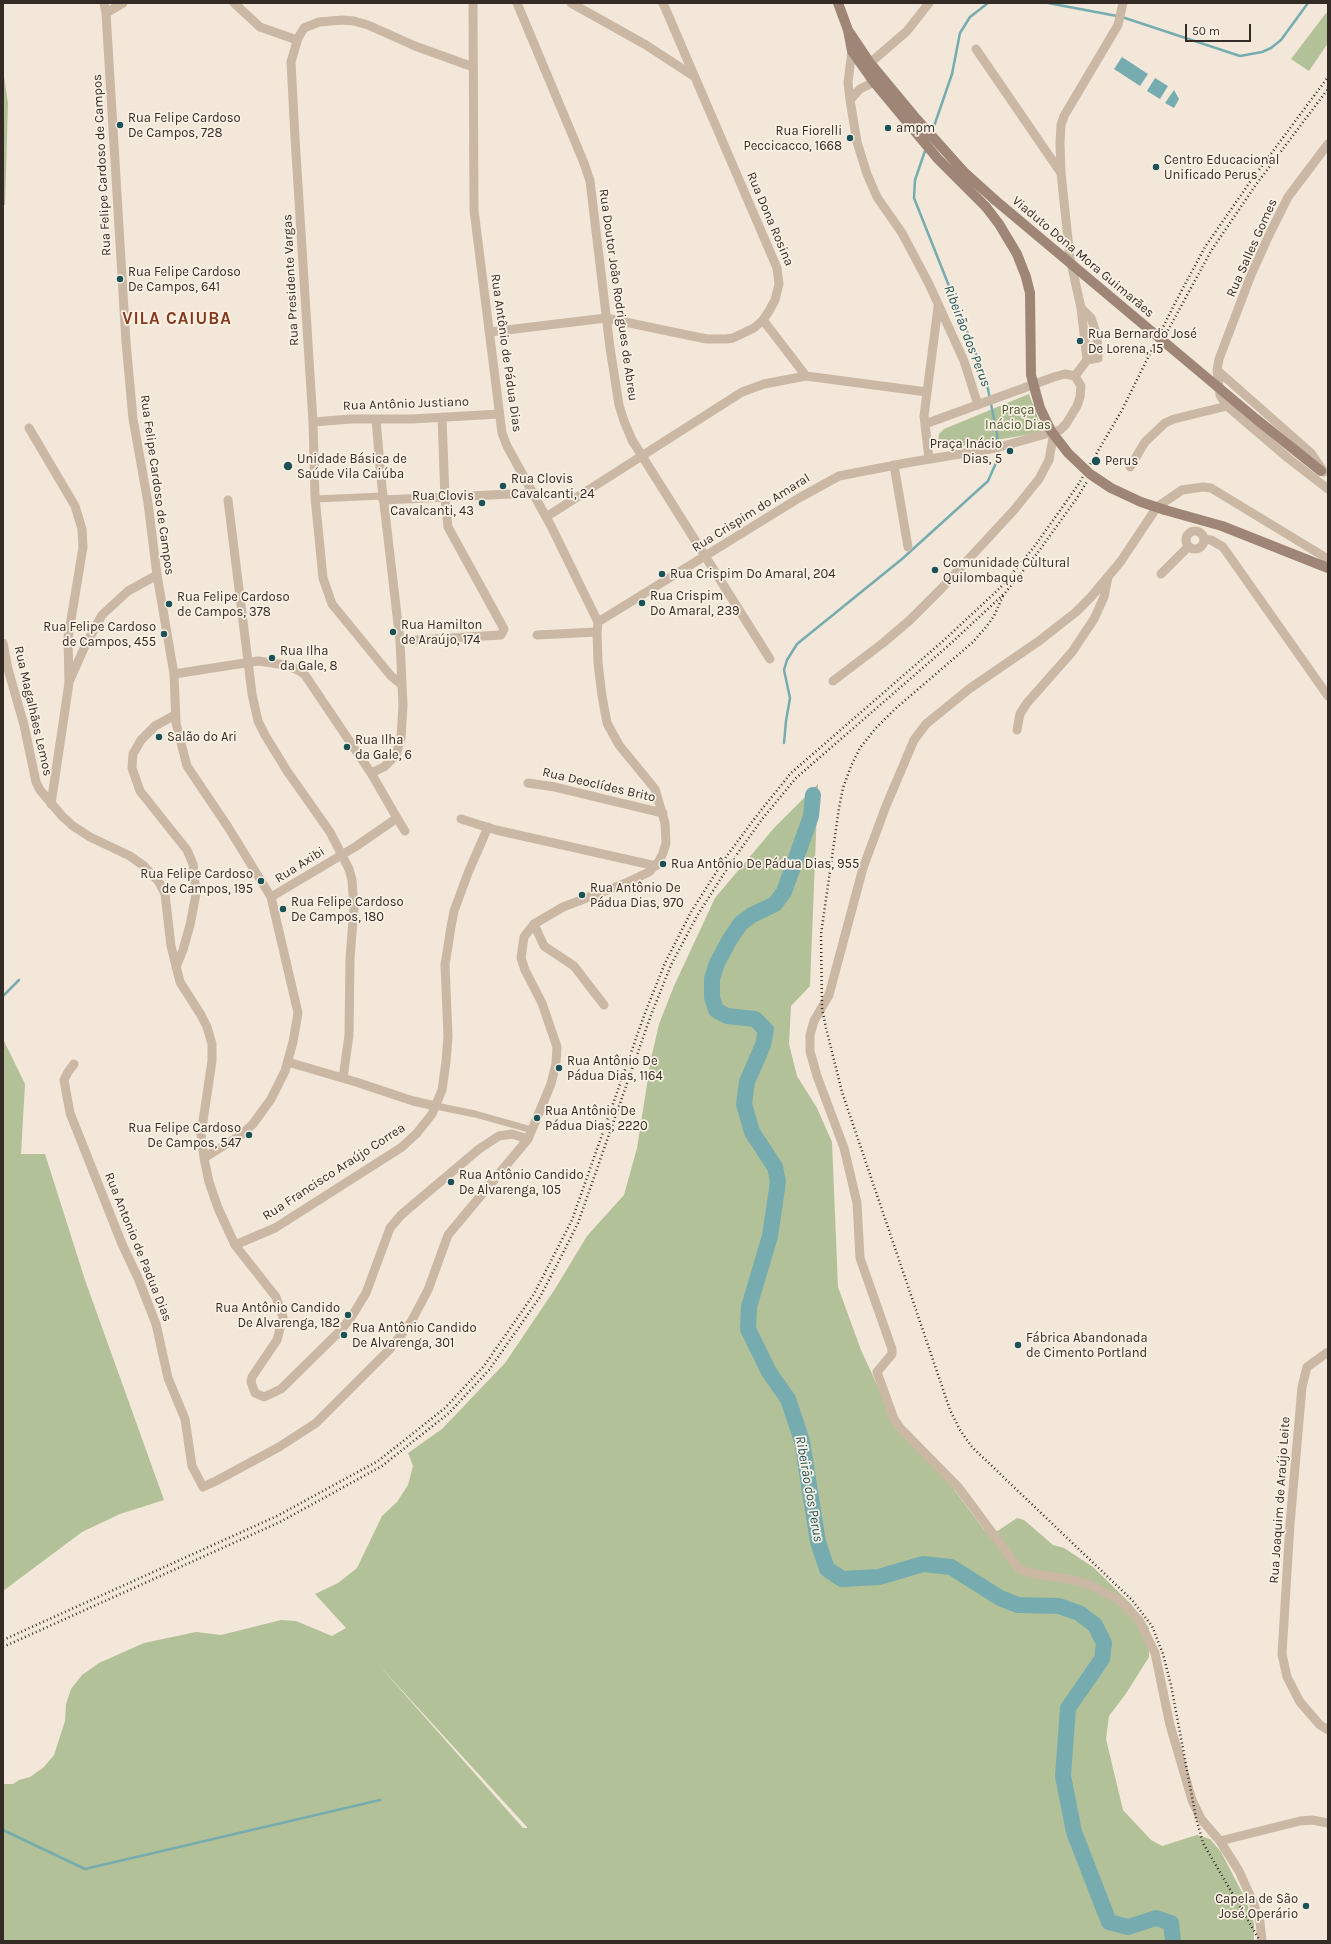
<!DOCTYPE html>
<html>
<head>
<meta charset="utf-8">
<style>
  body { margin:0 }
  #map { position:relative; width:1331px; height:1944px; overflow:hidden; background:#f2e7d8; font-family:Karla,sans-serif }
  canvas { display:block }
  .frame { position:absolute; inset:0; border:4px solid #352b26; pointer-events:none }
  .scale { position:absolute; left:1185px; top:24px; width:66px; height:18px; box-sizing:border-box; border:2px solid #352b26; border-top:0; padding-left:5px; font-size:12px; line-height:14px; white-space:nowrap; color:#352b26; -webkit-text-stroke:3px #faf1e4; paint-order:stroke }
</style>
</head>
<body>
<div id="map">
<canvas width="1331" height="1944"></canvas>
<div class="frame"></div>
<div class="scale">50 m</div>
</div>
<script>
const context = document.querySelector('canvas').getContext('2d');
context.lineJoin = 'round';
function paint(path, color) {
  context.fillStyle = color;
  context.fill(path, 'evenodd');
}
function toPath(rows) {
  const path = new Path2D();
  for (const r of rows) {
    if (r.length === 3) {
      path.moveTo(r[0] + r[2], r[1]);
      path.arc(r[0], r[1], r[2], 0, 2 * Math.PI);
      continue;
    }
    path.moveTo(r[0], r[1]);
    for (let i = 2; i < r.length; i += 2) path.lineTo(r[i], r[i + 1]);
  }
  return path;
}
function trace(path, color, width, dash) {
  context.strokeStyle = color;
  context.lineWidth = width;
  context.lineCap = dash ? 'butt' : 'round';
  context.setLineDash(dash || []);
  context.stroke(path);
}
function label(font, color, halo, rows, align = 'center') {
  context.font = font + ' Karla,sans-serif';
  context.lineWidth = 3.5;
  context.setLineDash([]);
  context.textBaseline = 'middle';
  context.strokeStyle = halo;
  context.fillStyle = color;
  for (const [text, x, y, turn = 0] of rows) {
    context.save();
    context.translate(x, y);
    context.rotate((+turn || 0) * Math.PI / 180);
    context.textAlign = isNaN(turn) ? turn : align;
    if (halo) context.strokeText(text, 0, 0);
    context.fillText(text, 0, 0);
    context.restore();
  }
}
const green = toPath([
  [1326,13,1328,14,1328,43,1309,71,1291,59],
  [3,70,8,103,5,205,3,205],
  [1029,394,1043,432,961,446,945,446,938,441,939,434,944,429],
  [818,784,810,986,791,1006,789,1044,797,1076,817,1108,832,1142,838,1287,861,1350,879,1389,905,1438,950,1484,985,1531,996,1532,1017,1518,1024,1520,1053,1545,1064,1548,1093,1567,1131,1604,1149,1628,1149,1657,1125,1695,1109,1716,1106,1739,1123,1810,1151,1840,1162,1846,1197,1835,1210,1839,1221,1852,1245,1898,1254,1923,1254,1941,3,1941,3,1784,13,1784,19,1780,30,1777,44,1767,54,1755,65,1721,66,1704,71,1689,82,1675,99,1663,144,1643,196,1632,221,1635,281,1620,296,1621,332,1636,346,1628,315,1594,338,1583,357,1568,382,1516,397,1502,408,1485,413,1466,408,1453,442,1429,505,1363,555,1289,587,1236,624,1195,637,1148,651,1059,659,1024,674,986,715,898,774,828],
  [376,1662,527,1827,527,1828,523,1828],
  [3,1039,25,1084,21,1154,45,1154,85,1280,164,1500,120,1514,82,1532,3,1591]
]);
const water = toPath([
  [1122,57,1148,74,1140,86,1114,69],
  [1155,78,1168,86,1160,99,1147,91],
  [1174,90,1179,99,1174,108,1165,103]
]);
const stream = toPath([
  [1048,3,1117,16],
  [1122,17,1240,56,1262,52,1271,48,1281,40,1308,3],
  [932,132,952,74,960,33,970,17,988,3],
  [784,743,786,721,790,698,784,670,787,660,797,644,902,559,988,481,996,463,998,454,997,434,986,379,914,198,915,180,926,148],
  [3,996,19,980],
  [3,1830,85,1869,380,1800]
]);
const river = toPath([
  [813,795,811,816,784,892,775,904,752,915,741,923,730,939,717,963,712,979,712,997,716,1010,727,1016,755,1019,766,1030,763,1045,747,1082,744,1104,752,1132,775,1167,778,1182,770,1236,749,1307,748,1329,769,1372,788,1399,802,1441,818,1542,827,1569,842,1579,879,1577,923,1564,951,1567,1000,1598,1018,1605,1059,1606,1079,1613,1095,1625,1104,1643,1102,1659,1068,1708,1063,1776,1074,1832,1109,1922,1128,1927,1156,1918,1171,1923,1173,1941]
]);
const pedestrian = toPath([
  [315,499,383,496],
  [436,1106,475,1114,532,1130]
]);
const minor = toPath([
  [104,3,106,13,126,342,133,419,148,503,157,575,174,674,176,723,187,766,228,827,271,897,298,1013,293,1042,285,1071,271,1099,253,1124,241,1135,204,1158],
  [234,3,260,27,297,40],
  [517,3,584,163,590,181,610,348,619,405,624,421,632,440,642,456,770,659],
  [571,3,646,45,695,77],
  [106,13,123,3],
  [976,49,1061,173],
  [852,51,848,82,850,100,857,142,867,174,877,197,902,233,929,284,964,361,978,405],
  [870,63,907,31,929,3],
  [850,100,860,89,874,82],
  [1328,144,1288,197,1270,233,1251,275,1219,359,1217,370,1220,395,1227,406,1288,458,1328,489],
  [1081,308,1091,318,1097,335,1098,358,1087,360],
  [763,320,806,376,927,392],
  [490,332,606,318,687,335,707,339,726,339,733,338,754,328,763,320,769,311,775,300,779,284,777,268,663,3],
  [1217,370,1311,453,1324,472],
  [1075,376,1087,360,1081,308,1070,258,1061,173,1060,143,1061,125,1064,116,1118,25,1123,3],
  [313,422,351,419,412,419,499,414],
  [925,424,1054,377,1065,374,1075,376],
  [29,428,75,506,82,529,83,547,68,638,69,683,51,804],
  [929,459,924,416,938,307],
  [894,465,908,547],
  [1130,467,1145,442,1165,423,1174,419,1227,406],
  [228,500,252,694,258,721,265,735,287,771,330,832,349,869,352,880,354,908,350,958,349,1035,343,1078],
  [383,500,533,493],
  [546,517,742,392,764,384,806,376],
  [1195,540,9],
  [1204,539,1211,540,1223,547,1328,696],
  [1161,574,1188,547],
  [598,622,799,498,839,476,906,463,996,448,1060,430,1066,424,1077,406,1080,397,1081,386,1075,376],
  [537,635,597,632],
  [400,641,501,635,504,629,448,527,445,498,442,417],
  [3,643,8,669,24,725,36,782,40,790,62,816,73,826,90,837,130,856,144,866,159,882,165,894,171,946,180,982,201,1015,207,1027,212,1044,212,1061,201,1134,204,1158,209,1182,218,1208,235,1245,276,1297,283,1317,277,1340,252,1377,251,1382,255,1393,264,1397,281,1389,341,1330,352,1316,366,1293,390,1228,401,1215,479,1149,499,1136,512,1134,528,1139],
  [174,674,258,661,286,665,300,671,305,675,371,773,397,818],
  [833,681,883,643,910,620,940,590,1014,510,1039,479,1049,460,1054,432],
  [69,682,85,646,102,615,128,591,157,575],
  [401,684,391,676,332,604,323,578,315,497,313,422,295,138,291,62,298,38,304,28,319,22,342,20,354,21,368,25,415,46,473,67],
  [175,715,155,726,141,740,133,754,132,768,140,791,187,850,193,864,196,894,190,925,183,950,176,967],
  [1017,730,1020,714,1027,703,1072,652,1094,619,1104,597,1108,577],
  [371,773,384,767,396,755,401,738,403,705,400,641,381,478,376,419],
  [528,783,555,787,663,813],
  [461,819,496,830,656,866],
  [271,897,355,847,397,818,405,831],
  [534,924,544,946,574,966,604,1005],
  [288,1062,356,1082,413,1101,436,1106],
  [74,1064,68,1072,64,1080,70,1113,122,1244,138,1278,156,1324,168,1378,185,1419,192,1466,203,1487,216,1481,279,1447,316,1423,390,1349,411,1322,428,1290,448,1235,528,1139,551,1084,556,1063,557,1047,542,1003,525,970,521,958,524,937,534,924,563,907,626,883,649,872,659,861,663,853,666,843,665,823,655,789,619,745,607,723,602,696,598,663,597,632,598,622,551,526,507,446,502,433,474,210,473,3],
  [235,1245,275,1228,402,1147,417,1133,432,1114,442,1090,446,1062,448,1036,445,965,451,927,454,911,468,873,488,827],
  [1328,1352,1307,1367,1302,1387,1290,1524,1282,1654,1287,1677,1300,1702,1320,1725,1328,1730],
  [1220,1841,1300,1821,1312,1820,1328,1823],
  [1262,1941,1260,1922,1253,1902,1239,1871,1220,1841,1201,1819,1192,1800,1170,1725,1155,1653,1139,1620,1118,1599,1090,1585,1074,1580,1034,1574,1019,1569,959,1488,901,1429,894,1419,877,1372,892,1354,892,1349,860,1258,857,1203,844,1148,817,1076,810,1051,810,1035,814,1021,829,995,863,868,886,806,914,740,926,724,969,689,1039,641,1076,612,1091,597,1121,561,1157,507,1182,490,1203,487,1211,488,1328,559]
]);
const secondary = toPath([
  [838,3,848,30,852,51,874,82,938,159,986,207],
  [850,33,870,63,914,116,965,173,995,200],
  [1165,510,1222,526,1328,568]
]);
const rail = toPath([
  [1166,334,1211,251,1255,186,1328,89],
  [1003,596,994,616,986,627,973,642,895,709,875,729,860,748,851,766,843,788,839,808,821,934,822,1008,826,1028,842,1092,950,1410,960,1430,972,1447,1132,1600,1152,1626,1163,1654,1171,1685,1196,1818,1203,1843,1260,1941],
  [3,1640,277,1516,378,1461,445,1408,484,1366,534,1294,572,1220,645,1013,665,963,691,912,726,857,758,814,791,773,943,641,1000,588,1034,547,1078,485,1122,410,1175,303,1205,247,1250,182,1328,77],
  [3,1647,280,1522,382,1466,449,1413,489,1370,540,1297,561,1257,578,1223,651,1015,671,965,697,916,732,861,763,818,796,778,948,646,1005,593,1039,551,1077,498,1088,480]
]);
const secondaryBridge = toPath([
  [995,200,1256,419,1321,471],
  [986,207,999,224,1017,254,1026,277,1030,293,1031,375,1040,408,1051,431,1068,453,1090,474,1111,488,1141,502,1165,510]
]);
const markers = [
  [120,125,4,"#1a5258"],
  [888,128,4,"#1a5258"],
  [850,138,4,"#1a5258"],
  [1156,167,4,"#1a5258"],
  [120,279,4,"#1a5258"],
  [1080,341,4,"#1a5258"],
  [1010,451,4,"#1a5258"],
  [1096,461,5,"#1a5258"],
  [288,466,5,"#1a5258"],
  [503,486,4,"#1a5258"],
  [482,503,4,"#1a5258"],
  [935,570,4,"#1a5258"],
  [662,574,4,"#1a5258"],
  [642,603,4,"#1a5258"],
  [169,604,4,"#1a5258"],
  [393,632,4,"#1a5258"],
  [164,634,4,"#1a5258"],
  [272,658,4,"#1a5258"],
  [159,737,4,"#1a5258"],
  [347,747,4,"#1a5258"],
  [663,864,4,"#1a5258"],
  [261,881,4,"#1a5258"],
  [582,895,4,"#1a5258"],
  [283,909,4,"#1a5258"],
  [559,1068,4,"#1a5258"],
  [537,1118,4,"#1a5258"],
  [249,1135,4,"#1a5258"],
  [451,1182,4,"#1a5258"],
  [348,1315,4,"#1a5258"],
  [344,1335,4,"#1a5258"],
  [1018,1345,4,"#1a5258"],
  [1306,1906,4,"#1a5258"]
];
const poiNames = [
  ["Rua Felipe Cardoso",128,118],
  ["De Campos, 728",128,133],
  ["ampm",896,128],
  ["Rua Fiorelli",842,131,"right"],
  ["Peccicacco, 1668",842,146,"right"],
  ["Centro Educacional",1164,160],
  ["Unificado Perus",1164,175],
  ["Rua Felipe Cardoso",128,272],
  ["De Campos, 641",128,287],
  ["Rua Bernardo José",1088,334],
  ["De Lorena, 15",1088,349],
  ["Praça Inácio",1002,444,"right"],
  ["Dias, 5",1002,459,"right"],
  ["Unidade Básica de",297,459],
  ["Saúde Vila Caiúba",297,474],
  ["Perus",1105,461],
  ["Rua Clovis",511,479],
  ["Cavalcanti, 24",511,494],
  ["Rua Clovis",474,496,"right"],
  ["Cavalcanti, 43",474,511,"right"],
  ["Comunidade Cultural",943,563],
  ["Quilombaque",943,578],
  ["Rua Crispim Do Amaral, 204",670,574],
  ["Rua Crispim",650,596],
  ["Do Amaral, 239",650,611],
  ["Rua Felipe Cardoso",177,597],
  ["de Campos, 378",177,612],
  ["Rua Hamilton",401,625],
  ["de Araújo, 174",401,640],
  ["Rua Felipe Cardoso",156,627,"right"],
  ["de Campos, 455",156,642,"right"],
  ["Rua Ilha",280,651],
  ["da Gale, 8",280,666],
  ["Salão do Ari",167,737],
  ["Rua Ilha",355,740],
  ["da Gale, 6",355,755],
  ["Rua Antônio De Pádua Dias, 955",671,864],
  ["Rua Felipe Cardoso",253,874,"right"],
  ["de Campos, 195",253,889,"right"],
  ["Rua Antônio De",590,888],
  ["Pádua Dias, 970",590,903],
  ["Rua Felipe Cardoso",291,902],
  ["De Campos, 180",291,917],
  ["Rua Antônio De",567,1061],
  ["Pádua Dias, 1164",567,1076],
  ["Rua Antônio De",545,1111],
  ["Pádua Dias, 2220",545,1126],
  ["Rua Felipe Cardoso",241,1128,"right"],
  ["De Campos, 547",241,1143,"right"],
  ["Rua Antônio Candido",459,1175],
  ["De Alvarenga, 105",459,1190],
  ["Rua Antônio Candido",340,1308,"right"],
  ["De Alvarenga, 182",340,1323,"right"],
  ["Rua Antônio Candido",352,1328],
  ["De Alvarenga, 301",352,1343],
  ["Fábrica Abandonada",1026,1338],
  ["de Cimento Portland",1026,1353],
  ["Capela de São",1298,1899,"right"],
  ["José Operário",1298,1914,"right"]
];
const streetNames = [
  ["Rua Felipe Cardoso de Campos",102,165,-93],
  ["Rua Dona Rosina",770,219,67],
  ["Rua Salles Gomes",1252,248,-66],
  ["Viaduto Dona Mora Guimarães",1083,257,40],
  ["Rua Presidente Vargas",291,280,-93],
  ["Rua Doutor João Rodrigues de Abreu",618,295,82],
  ["Rua Antônio de Pádua Dias",506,353,82],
  ["Rua Antônio Justiano",406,404,-2],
  ["Rua Felipe Cardoso de Campos",157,485,82],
  ["Rua Crispim do Amaral",751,513,-32],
  ["Rua Magalhães Lemos",33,711,77],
  ["Rua Deoclídes Brito",599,785,13],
  ["Rua Axibi",300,865,-32],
  ["Rua Francisco Araújo Correa",334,1172,-33],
  ["Rua Antonio de Padua Dias",138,1247,68],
  ["Rua Joaquim de Araújo Leite",1280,1500,-86]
];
const parkNames = [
  ["Praça",1018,410],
  ["Inácio Dias",1018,425]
];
const waterNames = [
  ["Ribeirão dos Perus",967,336,69],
  ["Ribeirão dos Perus",809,1489,80]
];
const districtNames = [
  ["VILA CAIUBA",177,319]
];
paint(green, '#b2c198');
paint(water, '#76acb0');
trace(stream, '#76acb0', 2.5);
trace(river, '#76acb0', 16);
trace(pedestrian, '#cab7a4', 7);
trace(minor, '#cab7a4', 9);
trace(secondary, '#9e8575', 10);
trace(rail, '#352b26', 2.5, [1, 3]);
trace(secondaryBridge, '#9e8575', 10);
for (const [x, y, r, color] of markers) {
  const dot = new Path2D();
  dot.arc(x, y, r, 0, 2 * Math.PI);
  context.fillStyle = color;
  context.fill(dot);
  trace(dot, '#faf1e4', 1.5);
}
label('13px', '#352b26', '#faf1e4', poiNames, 'left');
label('13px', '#352b26', '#faf1e4', streetNames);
label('13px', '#435429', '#faf1e4', parkNames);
label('italic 14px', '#1a5258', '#faf1e4', waterNames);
context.letterSpacing = '1px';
label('bold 17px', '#87391c', '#faf1e4', districtNames);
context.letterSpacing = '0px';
</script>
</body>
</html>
